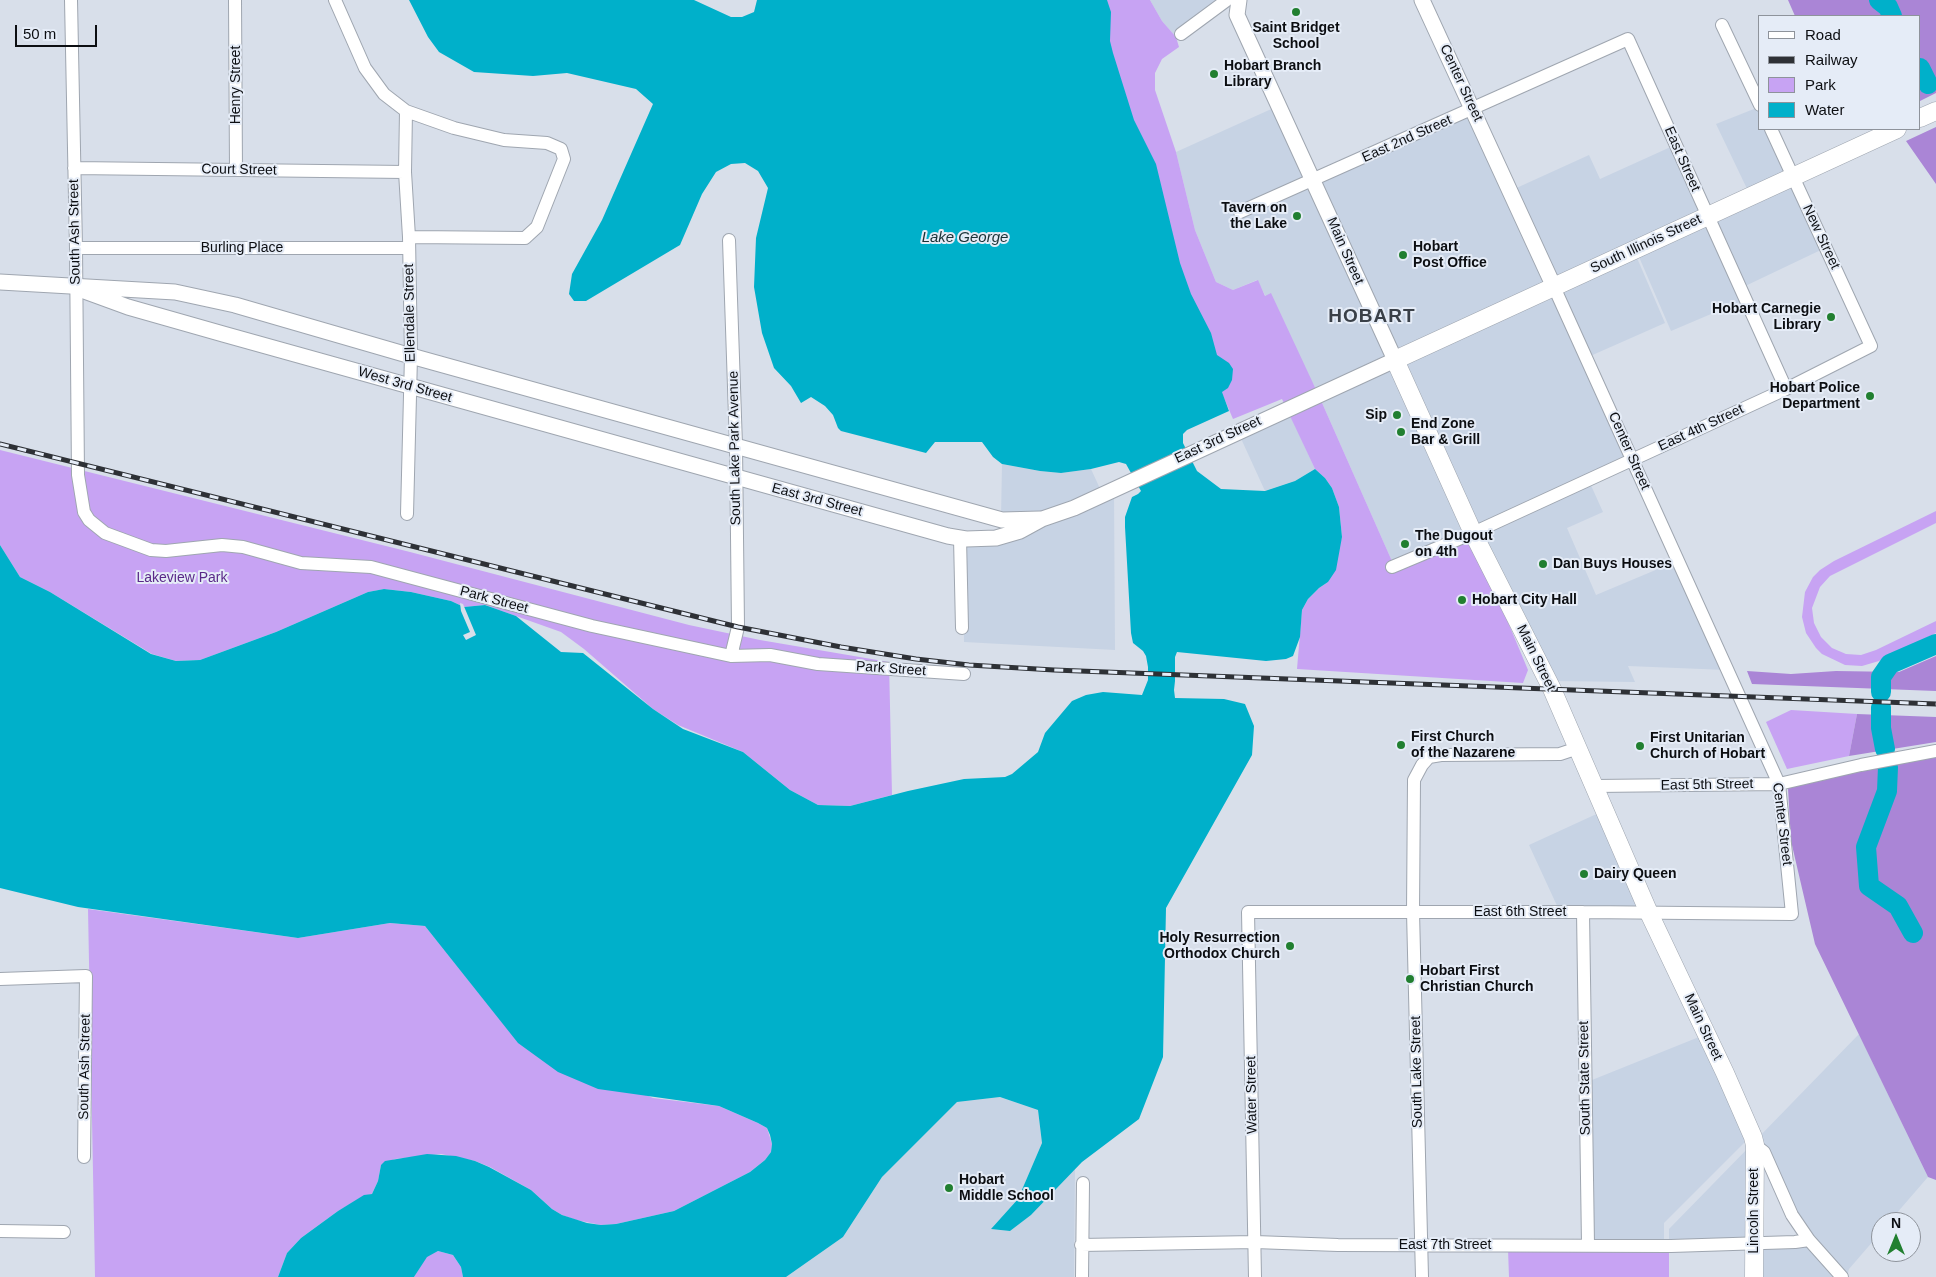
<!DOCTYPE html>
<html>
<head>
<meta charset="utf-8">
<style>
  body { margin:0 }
  #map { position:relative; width:1936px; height:1277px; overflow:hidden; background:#d8dfea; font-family:Arial,sans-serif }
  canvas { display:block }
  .legend { position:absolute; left:1758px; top:15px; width:162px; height:115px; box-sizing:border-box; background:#e5ecf7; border:1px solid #8e939b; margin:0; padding:6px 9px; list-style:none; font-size:15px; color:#0c0e12 }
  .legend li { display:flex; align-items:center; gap:10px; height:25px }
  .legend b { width:25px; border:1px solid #8e939b }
  .north { position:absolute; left:1871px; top:1212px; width:50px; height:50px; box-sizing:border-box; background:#e5ecf7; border:1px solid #8e939b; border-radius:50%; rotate:0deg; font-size:14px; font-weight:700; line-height:20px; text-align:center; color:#0c0e12 }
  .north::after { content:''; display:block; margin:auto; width:18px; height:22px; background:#217f30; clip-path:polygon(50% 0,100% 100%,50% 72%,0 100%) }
  .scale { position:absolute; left:15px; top:25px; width:82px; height:22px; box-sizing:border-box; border:2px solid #0c0e12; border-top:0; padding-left:6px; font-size:15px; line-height:18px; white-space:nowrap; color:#0c0e12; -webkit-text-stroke:4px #e5ecf7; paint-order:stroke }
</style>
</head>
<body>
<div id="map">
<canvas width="1936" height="1277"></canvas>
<ul class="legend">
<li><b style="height:6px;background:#fff"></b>Road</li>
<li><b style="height:6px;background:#2e3136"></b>Railway</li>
<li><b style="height:14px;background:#c7a3f3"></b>Park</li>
<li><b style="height:14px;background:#00b0ca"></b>Water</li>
</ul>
<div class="north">N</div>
<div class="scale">50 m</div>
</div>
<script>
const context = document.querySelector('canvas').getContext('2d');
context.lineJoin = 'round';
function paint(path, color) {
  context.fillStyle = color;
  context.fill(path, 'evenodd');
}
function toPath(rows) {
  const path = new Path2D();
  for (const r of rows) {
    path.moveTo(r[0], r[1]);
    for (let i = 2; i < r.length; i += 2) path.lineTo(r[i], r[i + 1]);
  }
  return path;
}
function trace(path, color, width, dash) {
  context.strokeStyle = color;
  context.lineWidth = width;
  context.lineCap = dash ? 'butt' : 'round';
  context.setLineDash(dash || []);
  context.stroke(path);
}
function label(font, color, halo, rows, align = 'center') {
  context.font = font + ' Arial,sans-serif';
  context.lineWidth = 4;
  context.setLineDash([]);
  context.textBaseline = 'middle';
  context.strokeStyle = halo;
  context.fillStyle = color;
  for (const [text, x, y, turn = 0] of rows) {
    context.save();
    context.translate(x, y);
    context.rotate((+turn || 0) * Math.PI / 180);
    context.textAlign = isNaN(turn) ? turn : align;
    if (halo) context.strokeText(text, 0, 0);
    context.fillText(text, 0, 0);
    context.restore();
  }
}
const built = toPath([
  [1150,0,1224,0,1176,37,1162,21],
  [1278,106,1392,359,1318,393,1257,280,1233,290,1216,282,1195,230,1176,152],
  [1759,107,1760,129,1769,129,1792,176,1750,195,1716,124],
  [1473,111,1631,459,1589,481,1603,512,1567,528,1596,595,1677,561,1726,670,1628,666,1635,682,1550,681,1315,182],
  [1675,145,1707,216,1554,284,1512,190,1589,155,1600,179],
  [1793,178,1825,248,1741,288,1709,217],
  [1707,218,1744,300,1671,331,1636,250],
  [1634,251,1665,323,1588,357,1556,288],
  [1394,363,1472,536,1395,568,1319,396],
  [1288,410,1315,469,1295,481,1265,491,1238,432],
  [1002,464,1040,471,1061,473,1091,469,1102,493,1069,508,1001,518],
  [1114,491,1115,650,964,642,963,540,974,541],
  [1603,811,1646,911,1559,910,1529,845],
  [1859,1034,1928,1177,1889,1222,1881,1222,1881,1232,1849,1269,1847,1276,1811,1238,1757,1139],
  [1704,1035,1750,1137,1664,1223,1664,1243,1591,1242,1587,1082],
  [1000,1097,1038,1110,1042,1143,1018,1199,991,1229,1010,1231,1031,1215,1075,1169,1074,1277,786,1277,843,1237,882,1177,957,1102],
  [1753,1143,1752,1241,1669,1243,1669,1229],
  [1809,1243,1839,1277,1757,1277,1756,1246]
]);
const green = toPath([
  [1096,0,1150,0,1162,21,1176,37,1179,47,1162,59,1155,73,1155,90,1176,152,1195,230,1216,282,1233,290,1258,280,1265,296,1271,293,1319,396,1395,568,1472,536,1528,670,1523,683,1297,669,1302,610,1308,599,1319,588,1328,582,1342,537,1339,507,1332,488,1325,478,1315,469,1282,399,1233,419,1084,70],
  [0,450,410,552,689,625,760,640,889,662,892,795,850,806,818,805,790,790,743,752,678,725,653,709,584,649,561,632,485,605,464,607,451,601,411,592,384,589,368,592,276,632,200,660,176,661,152,654,50,592,20,577,0,545],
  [1936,511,1936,523,1830,576,1820,587,1812,608,1814,623,1821,637,1832,648,1846,654,1861,655,1876,650,1936,621,1936,633,1879,661,1862,666,1845,665,1822,654,1816,648,1806,633,1802,617,1805,592,1813,577,1820,570,1834,561],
  [1791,710,1857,714,1849,756,1787,769,1766,722],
  [88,909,298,938,390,923,425,926,518,1042,653,1098,719,1106,758,1123,767,1128,772,1144,771,1152,765,1160,750,1172,674,1211,616,1224,601,1225,576,1220,562,1215,552,1209,531,1190,490,1167,475,1161,441,1154,395,1159,381,1165,378,1181,372,1194,364,1196,338,1211,301,1238,287,1253,278,1277,95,1277],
  [1508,1249,1669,1249,1669,1277,1509,1277],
  [438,1251,453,1255,461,1267,463,1277,414,1277,427,1256]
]);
const forest = toPath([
  [1788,0,1936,0,1936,93,1920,101,1920,16,1795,16],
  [1936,127,1936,184,1906,141],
  [1936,656,1936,691,1752,684,1747,671,1791,674,1836,671,1899,672],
  [1857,714,1936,717,1936,742,1849,756],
  [1936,751,1936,1180,1928,1177,1815,944,1791,841,1788,788]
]);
const water = toPath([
  [409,0,694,0,731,17,742,17,754,12,757,0,1107,0,1111,12,1110,41,1113,53,1134,120,1156,164,1180,263,1191,294,1211,333,1217,355,1229,363,1233,369,1232,380,1228,388,1222,392,1229,411,1187,430,1183,434,1183,443,1197,471,1221,489,1265,491,1295,481,1315,469,1325,478,1332,488,1339,507,1342,537,1336,570,1328,582,1319,588,1308,599,1302,610,1300,637,1293,656,1286,659,1266,661,1177,652,1175,657,1175,681,1174,690,1175,698,1224,699,1245,704,1254,726,1252,755,1166,908,1163,1057,1139,1119,1082,1162,1031,1215,1010,1231,991,1229,1018,1199,1042,1143,1038,1110,1000,1097,957,1102,882,1177,843,1237,786,1277,463,1277,461,1267,453,1255,438,1251,427,1257,414,1277,278,1277,287,1253,301,1238,338,1211,364,1195,372,1194,378,1181,381,1165,385,1161,427,1154,456,1156,475,1161,489,1167,531,1190,552,1209,562,1215,587,1223,601,1225,616,1224,674,1211,750,1172,765,1160,771,1152,772,1144,770,1135,767,1128,758,1123,719,1106,598,1089,558,1072,518,1043,425,926,390,923,298,938,78,907,0,888,0,545,20,577,50,592,151,654,176,661,200,660,276,632,368,592,384,589,411,592,451,601,464,607,485,605,516,616,561,652,583,653,653,709,683,729,743,752,790,790,818,805,850,806,908,791,964,779,1005,777,1012,774,1038,752,1045,733,1072,701,1086,695,1103,692,1142,695,1148,680,1148,667,1146,656,1143,651,1133,643,1131,633,1125,527,1125,517,1132,497,1138,494,1141,491,1126,464,1119,462,1091,469,1061,473,1040,471,1002,464,993,457,982,442,935,442,926,453,841,431,838,428,833,415,825,406,811,397,801,403,791,386,774,368,762,333,754,287,756,238,768,188,758,171,745,163,731,164,716,172,702,194,680,245,586,301,574,301,569,294,572,274,602,220,653,104,636,89,567,73,533,76,474,72,439,52,428,37]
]);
const pier = toPath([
  [460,603,463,604,476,635,466,640,463,635,470,632,461,611]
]);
const river = toPath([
  [1879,0,1888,7,1892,16],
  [1920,68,1928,84],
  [1881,692,1881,677,1890,664,1936,644],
  [1881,707,1881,728,1885,749],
  [1888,767,1887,791,1866,847,1869,886,1898,906,1913,933]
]);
const minor = toPath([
  [71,0,76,248,78,475,84,512,89,520,105,533,151,550,166,551,222,545,243,547,301,563,371,567,592,626,731,656,770,655,818,664,964,674],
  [235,0,236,170],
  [335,0,365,68,384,94,406,111,454,128,504,140,547,143,561,149,564,159,537,227,525,238,409,237],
  [1722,25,1760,105],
  [1181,34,1227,0],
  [406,111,405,172,409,237,411,356,407,514],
  [74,168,405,172],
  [1240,212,1628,39,1786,389],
  [729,240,736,446,738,627,731,656],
  [76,248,408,248],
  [960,538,962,628],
  [1392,567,1473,533,1786,389,1871,346,1771,129],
  [1595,786,1779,784,1861,765,1936,751],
  [1583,912,1588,1244],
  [0,979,86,976,84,1157],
  [1755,1145,1764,1152,1792,1215,1809,1240,1842,1277],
  [0,1231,64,1232],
  [1081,1245,1255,1242,1338,1245,1671,1246,1795,1242,1809,1240],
  [1082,1277,1083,1183],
  [1255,1277,1248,912,1583,912,1792,914,1779,784,1554,287],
  [1422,1277,1413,912,1414,780,1422,765,1429,757,1441,755,1560,754,1578,748]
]);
const tertiary = toPath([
  [1422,0,1554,287],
  [0,282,175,292,235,305,411,356,1002,520,1040,519],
  [76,288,128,307,223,334,948,536,966,539,996,538,1020,531,1042,519,1074,508,1395,360,1237,15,1239,0]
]);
const secondary = toPath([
  [1920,118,1936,111],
  [1754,1277,1755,1145,1753,1137,1725,1073,1649,913,1552,689,1473,533,1395,360,1897,129]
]);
const rail = toPath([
  [0,444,738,627,841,647,916,659,969,665,1054,670,1936,704]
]);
const markers = [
  [1296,12,5,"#217f30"],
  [1214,74,5,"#217f30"],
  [1297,216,5,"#217f30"],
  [1403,255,5,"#217f30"],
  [1831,317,5,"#217f30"],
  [1870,396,5,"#217f30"],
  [1397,415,5,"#217f30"],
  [1401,432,5,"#217f30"],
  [1405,544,5,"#217f30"],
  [1543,564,5,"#217f30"],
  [1462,600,5,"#217f30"],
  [1401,745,5,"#217f30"],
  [1640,746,5,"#217f30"],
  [1584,874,5,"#217f30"],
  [1290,946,5,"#217f30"],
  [1410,979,5,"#217f30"],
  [949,1188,5,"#217f30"]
];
const poiNames = [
  ["Saint Bridget",1296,28,"center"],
  ["School",1296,44,"center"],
  ["Hobart Branch",1224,66],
  ["Library",1224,82],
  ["Tavern on",1287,208,"right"],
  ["the Lake",1287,224,"right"],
  ["Hobart",1413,247],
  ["Post Office",1413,263],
  ["Hobart Carnegie",1821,309,"right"],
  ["Library",1821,325,"right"],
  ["Hobart Police",1860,388,"right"],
  ["Department",1860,404,"right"],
  ["Sip",1387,415,"right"],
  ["End Zone",1411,424],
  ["Bar & Grill",1411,440],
  ["The Dugout",1415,536],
  ["on 4th",1415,552],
  ["Dan Buys Houses",1553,564],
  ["Hobart City Hall",1472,600],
  ["First Church",1411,737],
  ["of the Nazarene",1411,753],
  ["First Unitarian",1650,738],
  ["Church of Hobart",1650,754],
  ["Dairy Queen",1594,874],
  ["Holy Resurrection",1280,938,"right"],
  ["Orthodox Church",1280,954,"right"],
  ["Hobart First",1420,971],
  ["Christian Church",1420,987],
  ["Hobart",959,1180],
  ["Middle School",959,1196]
];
const streetNames = [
  ["Center Street",1461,83,65],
  ["Henry Street",236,85,-90],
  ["East 2nd Street",1407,139,-24],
  ["East Street",1682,159,66],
  ["Court Street",239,170,1],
  ["South Ash Street",75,232,-91],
  ["New Street",1821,237,65],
  ["South Illinois Street",1646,244,-25],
  ["Burling Place",242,248],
  ["Main Street",1345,251,66],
  ["Ellendale Street",410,313,-91],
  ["West 3rd Street",405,385,16],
  ["East 4th Street",1701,428,-25],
  ["East 3rd Street",1218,440,-25],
  ["South Lake Park Avenue",735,448,-91],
  ["Center Street",1629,451,66],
  ["East 3rd Street",817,500,15],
  ["Park Street",494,600,15],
  ["Main Street",1536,658,64],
  ["Park Street",891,669,4],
  ["East 5th Street",1707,785,-1],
  ["Center Street",1782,824,83],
  ["East 6th Street",1520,912],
  ["Main Street",1703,1027,65],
  ["South Ash Street",85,1067,-89],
  ["South Lake Street",1417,1072,-91],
  ["South State Street",1585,1078,-91],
  ["Water Street",1252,1095,-91],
  ["Lincoln Street",1754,1211,-90],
  ["East 7th Street",1445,1245]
];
const parkNames = [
  ["Lakeview Park",182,578]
];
const waterNames = [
  ["Lake George",965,238]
];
const districtNames = [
  ["HOBART",1372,317]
];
paint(built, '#c7d3e4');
paint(green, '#c7a3f3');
paint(forest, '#aa85d6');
paint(water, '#00b0ca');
paint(pier, '#d8dfea');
trace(river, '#00b0ca', 20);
trace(minor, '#9fa6b0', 14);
trace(tertiary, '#9fa6b0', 17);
trace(secondary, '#9fa6b0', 19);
trace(minor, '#fff', 12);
trace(tertiary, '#fff', 15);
trace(secondary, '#fff', 18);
trace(rail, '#2e3136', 5);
trace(rail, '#e5ecf7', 3, [9]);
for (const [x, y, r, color] of markers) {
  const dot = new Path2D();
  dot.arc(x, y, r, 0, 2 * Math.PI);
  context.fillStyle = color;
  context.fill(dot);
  trace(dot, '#e5ecf7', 2);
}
label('bold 14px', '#0c0e12', '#e5ecf7', poiNames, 'left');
label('14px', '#0c0e12', '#e5ecf7', streetNames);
label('14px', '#5a2988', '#e5ecf7', parkNames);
label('italic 15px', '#193035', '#e5ecf7', waterNames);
context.letterSpacing = '1px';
label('bold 19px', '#3a4048', '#e5ecf7', districtNames);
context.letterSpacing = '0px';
</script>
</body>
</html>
